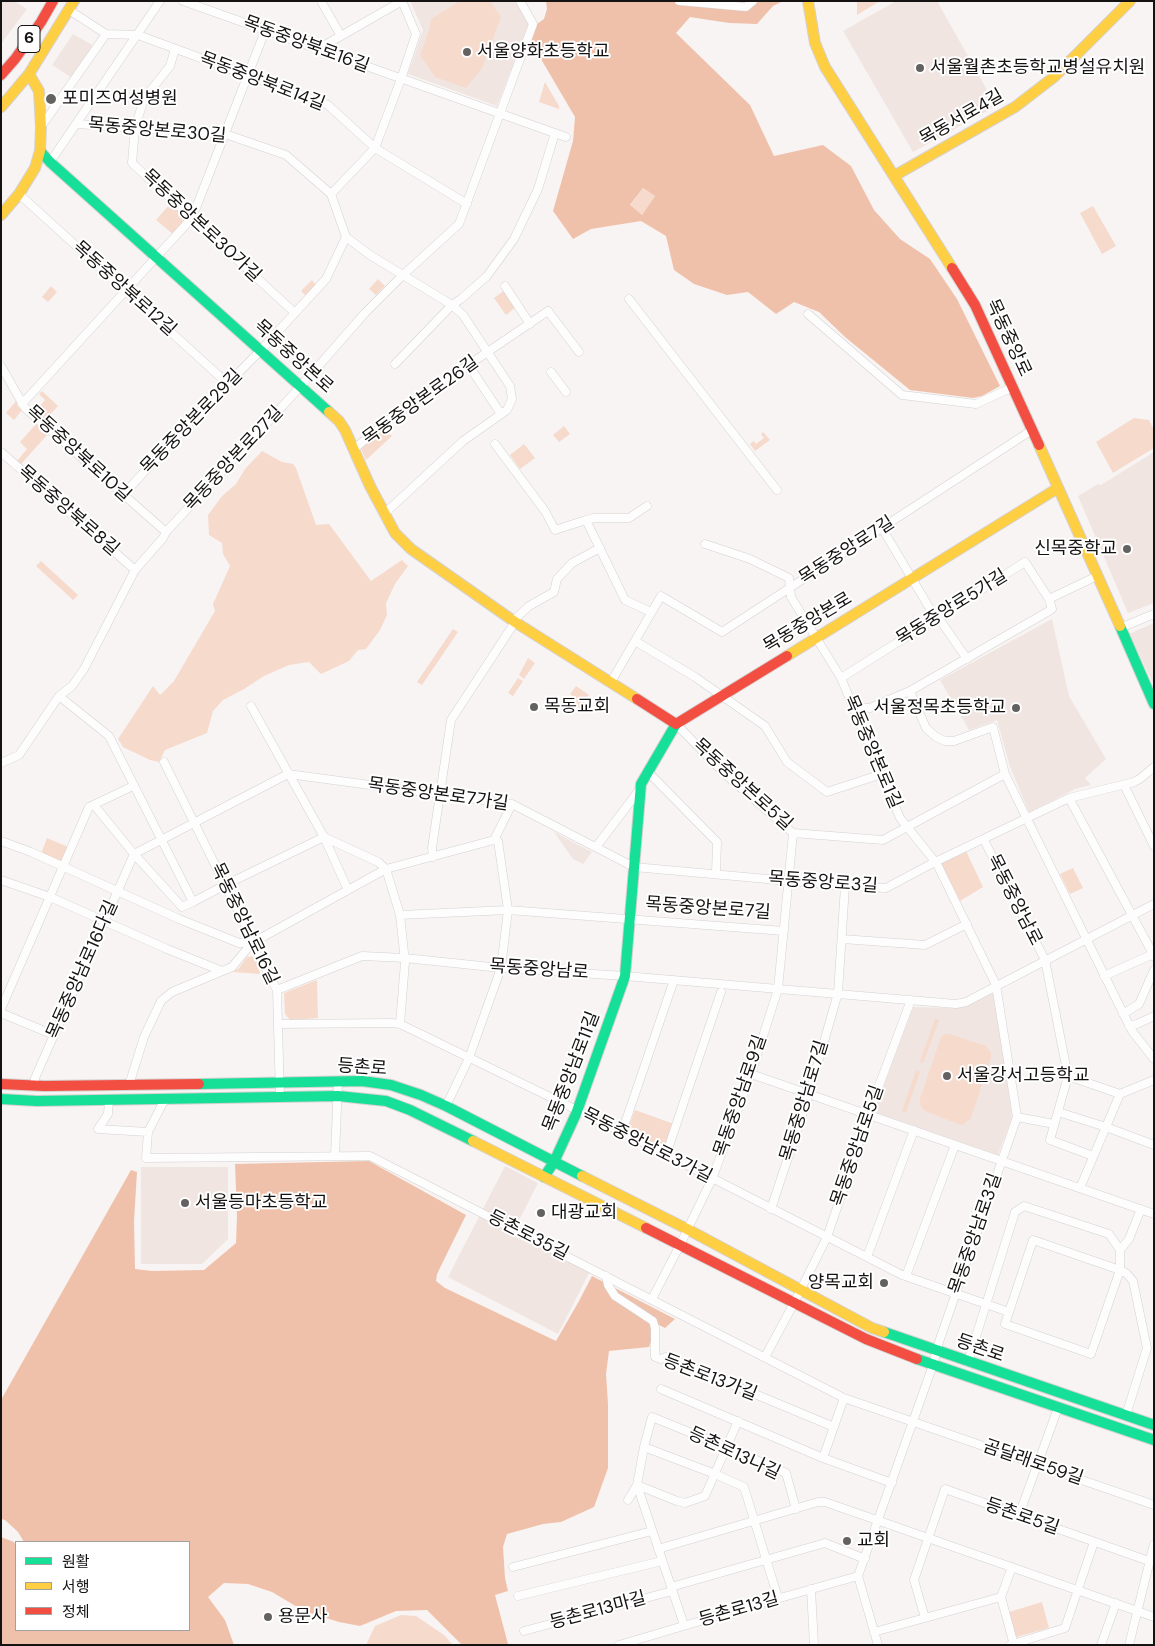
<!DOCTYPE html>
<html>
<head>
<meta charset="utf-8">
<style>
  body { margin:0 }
  #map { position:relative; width:1155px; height:1646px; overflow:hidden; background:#f8f4f3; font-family:"DM Sans","Noto Sans KR",sans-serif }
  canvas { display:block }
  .frame { position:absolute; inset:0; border:2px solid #151312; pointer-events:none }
  .legend { position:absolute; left:15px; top:1541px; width:175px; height:90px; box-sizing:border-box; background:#fff; border:1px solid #a1a1a0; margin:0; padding:6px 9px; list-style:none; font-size:15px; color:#151312 }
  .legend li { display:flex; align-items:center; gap:10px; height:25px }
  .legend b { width:25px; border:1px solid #a1a1a0 }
</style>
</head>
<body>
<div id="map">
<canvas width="1155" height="1646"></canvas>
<div class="frame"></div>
<ul class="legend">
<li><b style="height:6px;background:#16e098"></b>원활</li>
<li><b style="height:6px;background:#ffcf43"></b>서행</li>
<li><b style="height:6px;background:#f24e42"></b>정체</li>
</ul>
</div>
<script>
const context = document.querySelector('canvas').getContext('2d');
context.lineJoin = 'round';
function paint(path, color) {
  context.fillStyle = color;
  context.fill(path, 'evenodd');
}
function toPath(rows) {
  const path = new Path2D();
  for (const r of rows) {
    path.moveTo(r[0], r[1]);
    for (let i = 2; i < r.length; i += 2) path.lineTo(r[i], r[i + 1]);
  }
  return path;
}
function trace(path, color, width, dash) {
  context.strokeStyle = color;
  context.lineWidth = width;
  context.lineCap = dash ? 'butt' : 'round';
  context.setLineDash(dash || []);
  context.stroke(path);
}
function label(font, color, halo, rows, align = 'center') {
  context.font = font + ' "DM Sans","Noto Sans KR",sans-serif';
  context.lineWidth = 4;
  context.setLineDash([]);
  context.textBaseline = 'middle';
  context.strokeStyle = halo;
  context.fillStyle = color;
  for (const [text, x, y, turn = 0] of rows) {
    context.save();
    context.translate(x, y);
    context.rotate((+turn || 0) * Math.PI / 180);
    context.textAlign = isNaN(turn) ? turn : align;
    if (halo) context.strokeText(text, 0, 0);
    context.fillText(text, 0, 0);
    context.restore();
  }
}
const built = toPath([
  [1,1,14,1,27,9,1,44],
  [415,1,515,1,529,24,497,106,408,74,423,30,411,3],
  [896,1,937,1,996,106,913,152,843,31],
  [73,34,94,46,72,78,52,65],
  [1154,452,1154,603,1128,613,1078,496,1098,484,1101,485],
  [1052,619,1069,696,1106,759,1085,778,1091,785,1075,789,1029,812,1010,767,997,720,969,730,940,680],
  [1154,623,1154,685,1129,634],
  [554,832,592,852,583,864,573,859],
  [994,989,1012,1117,998,1155,874,1112,913,1007,955,1008,974,1001],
  [505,1166,538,1183,513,1232,590,1271,558,1334,448,1277],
  [141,1167,228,1167,228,1239,202,1264,141,1264]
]);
const green = toPath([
  [460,1,490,1,501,17,482,68,466,88,435,77,420,55,429,31,431,19],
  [857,1,880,1,857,15],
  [545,82,559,106,559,109,539,102],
  [643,188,655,196,642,215,630,206],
  [170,204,186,217,186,221,174,235,156,220],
  [1093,206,1116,246,1102,254,1080,213],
  [378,279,385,286,376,295,369,289],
  [312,280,316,285,306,296,301,291],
  [51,286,57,292,48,302,42,297],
  [505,290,516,307,506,315,494,298],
  [42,391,58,406,45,420,40,416,43,412,40,409,40,406,45,400,39,394],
  [16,401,18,407,22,410,14,420,6,413],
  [1134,418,1149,420,1154,430,1154,448,1113,473,1096,442],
  [36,424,48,434,21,464,17,461,27,449,20,442],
  [564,426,570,434,559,442,553,435],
  [383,428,392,436,366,460,361,449],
  [763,432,770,440,755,451,750,444,754,441,756,444,764,438,761,434],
  [524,444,535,458,520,469,510,455],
  [262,451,282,462,293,464,296,468,316,525,329,524,371,581,402,560,408,566,395,584,386,603,387,615,380,630,366,649,358,650,349,661,321,674,309,662,289,665,264,676,244,689,223,700,213,711,207,733,165,750,159,762,150,760,123,747,118,739,153,686,160,695,174,681,215,611,213,604,230,566,223,554,222,543,209,535,208,515,222,496,236,484,245,469],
  [41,561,78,595,73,600,36,566],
  [453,629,458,632,422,685,417,682],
  [528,658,535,663,524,679,519,675],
  [518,678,523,681,513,696,508,693],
  [576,686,589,695,577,713,575,712,578,706,575,703,577,699,570,694],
  [47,838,68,847,62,863,41,854],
  [966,851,983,887,960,901,941,863],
  [1073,868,1083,888,1070,894,1060,874],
  [255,956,260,974,233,972,239,968,247,957],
  [317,980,318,1018,290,1020,285,1014,284,993],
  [935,1019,939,1020,923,1063,920,1062],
  [945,1034,949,1034,986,1046,991,1053,991,1058,971,1118,964,1124,961,1125,925,1111,922,1108,920,1104,920,1099,941,1037],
  [916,1070,920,1072,906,1112,902,1111],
  [635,1110,674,1124,667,1146,658,1148,627,1131],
  [1042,1602,1049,1628,1016,1637,1009,1612],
  [401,1615,416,1616,444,1635,453,1645,366,1645,375,1626]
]);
const forest = toPath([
  [546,1,783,1,773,6,757,24,729,23,690,17,676,33,750,105,774,156,823,145,851,166,874,210,900,239,930,259,957,299,1000,386,982,396,973,398,910,390,845,337,819,312,794,302,776,314,748,292,727,295,694,284,674,270,666,236,641,221,591,229,573,239,553,211,573,141,575,117,531,42,537,24,544,19,547,9],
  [643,188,655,196,642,215,630,205],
  [369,1161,466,1215,437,1274,436,1281,445,1288,556,1341,579,1301,592,1276,675,1319,665,1328,657,1324,649,1347,609,1351,606,1374,608,1404,608,1468,594,1507,561,1522,543,1524,507,1534,503,1547,505,1578,508,1591,495,1595,508,1644,462,1645,427,1610,396,1611,360,1626,339,1622,304,1611,272,1592,248,1584,224,1583,208,1597,225,1620,234,1645,1,1645,1,1537,14,1542,16,1546,16,1630,189,1630,189,1542,24,1542,18,1532,5,1520,1,1519,1,1400,131,1170,137,1172,134,1221,135,1269,152,1271,204,1270,236,1243,237,1216,235,1164]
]);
const street = toPath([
  [183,1,566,137],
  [321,1,341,36],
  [679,1,746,7,753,1],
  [69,10,106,34,138,35,328,105,375,148,467,204],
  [175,49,170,66,144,99,135,128,132,163,295,313],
  [318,49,402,1],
  [77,124,225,134,286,155,331,194,346,237,326,279,261,350,187,425,123,495],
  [41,127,106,34],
  [50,162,160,1],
  [19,194,228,384],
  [331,194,375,148,401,79,416,34,402,1],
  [346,237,370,255,452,305,463,315,510,386,512,399,507,410,463,441,384,514],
  [505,286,530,324],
  [629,299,777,490],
  [808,314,902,395,976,404,1013,387],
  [395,364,452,305,461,299,487,276,514,239,538,189,555,133],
  [1,366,25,408,166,532],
  [469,366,501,414],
  [551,372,566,392],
  [22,404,192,218,265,31],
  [495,444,545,511,555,530,586,520,625,600,651,612],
  [354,449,396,414,548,311,579,352],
  [1,452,135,570],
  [586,520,594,518,629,518,647,506],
  [882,528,936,619],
  [938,617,967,659],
  [513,621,529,606,554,592,557,579,572,563,600,548],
  [1120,628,1154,614],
  [635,641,695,677,765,726,787,762,827,792,882,774],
  [841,678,1025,562,1049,599],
  [611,682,661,596,722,632,1032,430],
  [910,691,926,728,936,737,945,741,954,741,993,727,1005,774,1027,819,1132,1031,1154,1059],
  [59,696,109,736,193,902,225,885,324,837,378,862,386,869,400,915,405,962,400,1024],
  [251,706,324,837,348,890],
  [854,707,870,708,910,691,1049,611,1052,609,1049,599,1097,576],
  [676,724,725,774,793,833,883,840,1005,774],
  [164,762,243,921,252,943,277,990,280,1097],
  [1,763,19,755,59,696,72,686,84,669,135,570,163,538,166,532,301,386,365,313,403,275,459,224,533,24,520,1],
  [648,772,717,842,716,874],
  [1124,785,1154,846],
  [1069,798,1153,954,1154,954],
  [94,805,134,854,182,907,193,902],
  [984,840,1045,960,1068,1076,1050,1140,1093,1156],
  [1,841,31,852,179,919,239,943,252,943],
  [596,847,640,789],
  [433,857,432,848,451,720,515,622],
  [1,880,50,897,167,949,222,971],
  [400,915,508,910,784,931],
  [842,939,925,945,967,924],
  [1104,976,1153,954,1154,957],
  [277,990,362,956,405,958,501,968,625,976,956,1004,966,1002,1154,904],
  [1,1009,89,807,133,786],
  [1,1013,54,1035],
  [1123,1014,1139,1004,1154,970],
  [278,1024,392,1023,400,1024,622,1132,902,1275,1009,1312],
  [1129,1026,1137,1024,1154,1016],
  [751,1074,1154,1214],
  [1068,1076,1120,1094,1154,1080],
  [129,1085,144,1037,161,1001,172,992,232,967,252,943,386,869,494,840],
  [34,1086,35,1078,134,854,288,774,512,804,634,867,845,886,886,888,935,862,1069,798,1134,782,1141,778,1154,767],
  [109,1100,108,1114,98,1129,148,1132,146,1158,370,1156,844,1398,1154,1505],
  [446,1106,469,1058,501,968,508,910,498,841,494,840,512,804],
  [1058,1112,1106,1127,1154,1145],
  [1017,1117,1054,1124],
  [148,1132,165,1099],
  [622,1132,674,980],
  [666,1155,721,992],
  [335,1156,338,1082],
  [1080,1188,1120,1094],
  [771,1209,809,1094,838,993,845,886],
  [867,1257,914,1130],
  [606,1276,608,1285,615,1296,653,1321,655,1328,655,1357,661,1359,666,1357,834,1427],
  [906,1276,955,1145],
  [652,1299,680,1245,712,1179,751,1074,778,989,793,833],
  [765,1357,794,1303,827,1237,877,1091,911,1000],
  [968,1362,1015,1212,1024,1206,1109,1234,1120,1250],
  [661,1389,823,1458,892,1483],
  [1126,1415,1147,1348,1133,1281,1127,1274,1120,1270,1033,1240,1005,1324,1091,1354,1120,1270,1120,1250,1129,1239,1141,1209],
  [644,1447,715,1474,744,1487,778,1598],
  [823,1458,844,1398],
  [628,1500,637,1485,677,1501,685,1503,705,1496,738,1421],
  [1019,1515,1058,1408],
  [658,1549,818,1502,825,1502,1154,1617],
  [513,1567,652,1531],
  [858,1576,878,1645],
  [671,1587,825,1543,865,1559],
  [811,1589,814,1645],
  [518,1596,662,1561],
  [1001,1597,1014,1645],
  [925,1618,914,1580,945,1489,1149,1561],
  [684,1625,637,1485,644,1447,652,1417,726,1447,786,1473,796,1509],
  [524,1631,672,1591],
  [874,1632,1001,1597,1012,1567],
  [619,1645,741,1609,858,1576,933,1365,939,1342,1017,1117,996,985,937,864,900,818,841,678,791,597,789,578,750,559,705,544],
  [1010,1645,1065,1628,1094,1542],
  [1101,1645,1116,1603],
  [1129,1645,1154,1544]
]);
const fast = toPath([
  [40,151,50,162,329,412],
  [1120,626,1154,704],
  [199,1084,362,1081,391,1085,421,1095,446,1106,582,1176],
  [1,1099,37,1101,338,1096,386,1101,410,1110,473,1141],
  [544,1177,554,1162,576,1114,625,976,641,784,676,724],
  [884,1332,1154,1425],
  [917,1359,1154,1440]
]);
const slow = toPath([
  [808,1,815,43,825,67,952,268],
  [1,107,29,74,74,1],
  [894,176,1015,107,1054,77,1130,1],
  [1,215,19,194,35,168,40,151,41,127,39,91,29,74],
  [329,412,339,421,345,430,370,486,395,533,411,549,515,622,637,699],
  [1039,445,1120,626],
  [787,656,1058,488],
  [473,1141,646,1228],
  [582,1176,687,1229,872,1328,884,1332]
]);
const jam = toPath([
  [1,75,15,59,41,22,53,1],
  [952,268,975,305,1039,445],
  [637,699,676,724,787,656],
  [1,1084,44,1086,199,1084],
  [646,1228,866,1339,917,1359]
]);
const markers = [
  [467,52,5,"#646261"],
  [920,68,5,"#646261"],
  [51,99,6,"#646261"],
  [1127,549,5,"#646261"],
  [534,707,5,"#646261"],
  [1016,708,5,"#646261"],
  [947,1076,5,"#646261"],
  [185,1203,5,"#646261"],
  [541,1213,5,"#646261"],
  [884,1283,5,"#646261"],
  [847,1541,5,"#646261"],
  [268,1617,5,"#646261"]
];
const shields = [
  [29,39,22]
];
const shieldNames = [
  ["6",29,39]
];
const streetNames = [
  ["목동중앙북로16길",306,45,20],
  ["목동중앙북로14길",262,82,21],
  ["목동서로4길",962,118,-30],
  ["목동중앙본로30길",157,131,5],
  ["목동중앙본로30가길",201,226,43],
  ["목동중앙북로12길",124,289,42],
  ["목동중앙로",1008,338,65],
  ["목동중앙본로",293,357,42],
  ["목동중앙본로26길",421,401,-36],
  ["목동중앙본로29길",192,422,-46],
  ["목동중앙북로10길",78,454,42],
  ["목동중앙본로27길",234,459,-47],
  ["목동중앙북로8길",68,511,41],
  ["목동중앙로7길",847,551,-33],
  ["목동중앙로5가길",952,608,-32],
  ["목동중앙본로",808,623,-31],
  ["목동중앙본로1길",872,752,67],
  ["목동중앙본로5길",742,785,42],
  ["목동중앙본로7가길",438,795,8],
  ["목동중앙로3길",823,883,4],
  ["목동중앙남로",1014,900,63],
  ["목동중앙본로7길",708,909,4],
  ["목동중앙남로16길",244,924,64],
  ["목동중앙남로16다길",83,970,-66],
  ["목동중앙남로",539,970,4],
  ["등촌로",362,1068,4],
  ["목동중앙남로11길",572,1072,-69],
  ["목동중앙남로9길",741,1096,-71],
  ["목동중앙남로7길",805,1101,-73],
  ["목동중앙남로3가길",647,1146,27],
  ["목동중앙남로5길",858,1146,-71],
  ["목동중앙남로3길",976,1234,-71],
  ["등촌로35길",528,1236,27],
  ["등촌로",980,1349,19],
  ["등촌로13가길",710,1378,21],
  ["등촌로13나길",734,1454,25],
  ["곰달래로59길",1033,1463,19],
  ["등촌로5길",1022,1517,19],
  ["등촌로13길",739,1610,-16],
  ["등촌로13마길",598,1611,-15]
];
const poiNames = [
  ["서울양화초등학교",477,52],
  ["서울월촌초등학교병설유치원",930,68],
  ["포미즈여성병원",62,99],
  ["신목중학교",1117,549,"right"],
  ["목동교회",544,707],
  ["서울정목초등학교",1006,708,"right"],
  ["서울강서고등학교",957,1076],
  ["서울등마초등학교",195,1203],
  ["대광교회",551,1213],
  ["양목교회",874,1283,"right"],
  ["교회",857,1541],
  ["용문사",278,1617]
];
paint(built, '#f0e5e1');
paint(green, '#f6dacc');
paint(forest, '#f0c1aa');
trace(street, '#d4d1d0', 9);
trace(fast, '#d4d1d0', 12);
trace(slow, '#d4d1d0', 12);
trace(jam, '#d4d1d0', 12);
trace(street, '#fefdfd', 8);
trace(fast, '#16e098', 10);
trace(slow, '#ffcf43', 10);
trace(jam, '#f24e42', 10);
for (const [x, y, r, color] of markers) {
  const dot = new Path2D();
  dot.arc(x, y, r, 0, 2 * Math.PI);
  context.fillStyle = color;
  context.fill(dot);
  trace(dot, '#fff', 2);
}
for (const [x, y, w] of shields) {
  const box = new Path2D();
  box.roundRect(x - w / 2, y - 13.5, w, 27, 4);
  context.fillStyle = '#fff';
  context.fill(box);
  trace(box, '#151312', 1);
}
label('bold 16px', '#151312', null, shieldNames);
label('18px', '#151312', '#fff', streetNames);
label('18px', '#151312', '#fff', poiNames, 'left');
</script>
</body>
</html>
